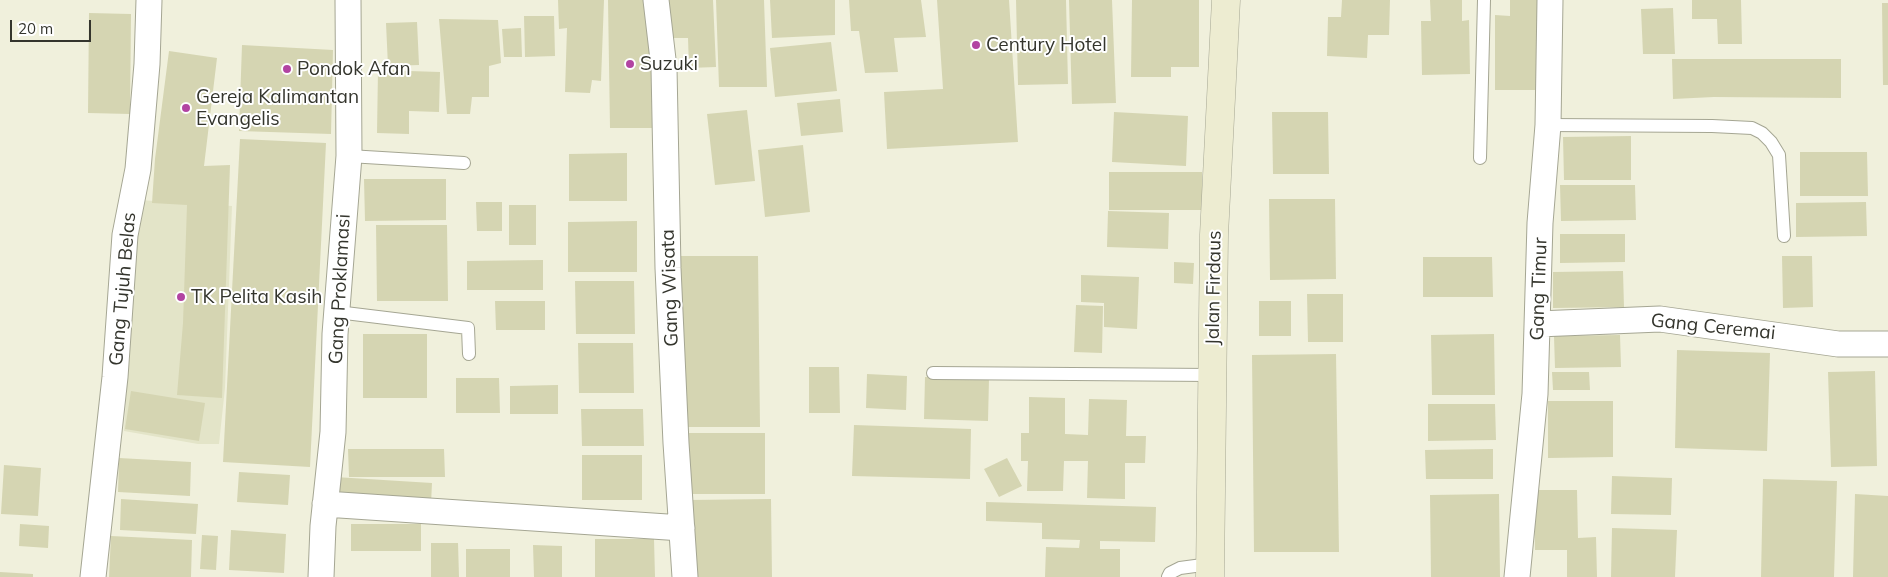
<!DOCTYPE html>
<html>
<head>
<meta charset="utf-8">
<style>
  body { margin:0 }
  #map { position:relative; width:1888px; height:577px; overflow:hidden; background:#f0f0dc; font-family:Mulish,sans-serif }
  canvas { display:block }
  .scale { position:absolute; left:10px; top:20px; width:81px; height:22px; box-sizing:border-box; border:2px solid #34352d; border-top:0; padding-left:6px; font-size:15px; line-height:18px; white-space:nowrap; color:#34352d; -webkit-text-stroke:4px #fff; paint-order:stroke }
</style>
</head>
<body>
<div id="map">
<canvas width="1888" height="577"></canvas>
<div class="scale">20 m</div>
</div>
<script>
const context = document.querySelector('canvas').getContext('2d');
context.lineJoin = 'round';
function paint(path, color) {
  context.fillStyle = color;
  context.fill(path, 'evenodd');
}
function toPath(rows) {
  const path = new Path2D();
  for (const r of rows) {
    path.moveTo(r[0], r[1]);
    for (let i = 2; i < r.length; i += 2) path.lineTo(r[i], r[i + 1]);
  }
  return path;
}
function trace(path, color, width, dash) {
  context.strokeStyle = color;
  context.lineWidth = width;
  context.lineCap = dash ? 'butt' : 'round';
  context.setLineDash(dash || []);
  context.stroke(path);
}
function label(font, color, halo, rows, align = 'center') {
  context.font = font + ' Mulish,sans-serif';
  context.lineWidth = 4;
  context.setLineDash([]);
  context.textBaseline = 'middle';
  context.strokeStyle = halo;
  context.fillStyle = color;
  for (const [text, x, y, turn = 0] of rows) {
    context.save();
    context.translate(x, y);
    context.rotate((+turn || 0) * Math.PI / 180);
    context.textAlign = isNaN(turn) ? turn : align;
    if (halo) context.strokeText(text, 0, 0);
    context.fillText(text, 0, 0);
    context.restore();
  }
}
const built = toPath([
  [139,200,232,206,225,388,219,444,198,444,124,431]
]);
const building = toPath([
  [558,0,604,0,601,81,592,80,590,93,565,92,567,28,559,29],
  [608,0,651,0,652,128,610,128],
  [667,0,713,0,716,67,689,68,688,38,668,38],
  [716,0,764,0,767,87,719,87],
  [770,0,835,0,835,35,772,38],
  [849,0,921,0,926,37,894,38,898,72,865,73,859,31,851,31],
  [937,0,1009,0,1018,142,887,149,884,92,943,89],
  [1016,0,1066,0,1068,84,1018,85],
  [1069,0,1112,0,1116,103,1072,104],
  [1132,0,1199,0,1199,67,1171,67,1171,77,1131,77],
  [1342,0,1390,0,1389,35,1368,35,1367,58,1327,56,1328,17,1341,17],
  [1430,0,1462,0,1462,21,1469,20,1470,74,1422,75,1421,21,1431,21],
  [1510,0,1539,0,1539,90,1495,90,1495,15,1510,16],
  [1692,0,1741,0,1742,44,1718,44,1717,19,1692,19],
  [1882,3,1888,3,1888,85,1883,85],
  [1673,8,1675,54,1643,54,1641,9],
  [89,13,131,14,130,114,88,113],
  [524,16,554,16,555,56,525,57],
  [439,19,498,20,501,63,489,66,489,97,472,97,470,114,447,114],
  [417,22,419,65,388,66,386,23],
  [521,28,522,57,504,57,502,29],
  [831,42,837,91,775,97,770,48],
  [242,45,333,50,331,134,239,131],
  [169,51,217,58,204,166,230,165,222,398,177,395,183,323,187,205,152,203,155,159],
  [1672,59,1841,59,1841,98,1714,97,1673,99],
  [378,70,440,72,439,112,409,111,409,134,377,133],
  [840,99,843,132,801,136,797,103],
  [747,110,755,181,715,185,707,114],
  [1114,112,1188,116,1186,166,1112,162],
  [1272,112,1328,112,1329,174,1273,174],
  [1631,136,1631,180,1564,180,1563,137],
  [240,139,326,143,310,467,223,462],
  [803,145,810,212,765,217,758,150],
  [1800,152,1867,152,1868,196,1800,196],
  [627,153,627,201,569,201,569,154],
  [1109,172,1202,172,1202,210,1109,210],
  [364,179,446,179,446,220,365,221],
  [1560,185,1635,185,1636,220,1561,221],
  [1269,199,1335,199,1336,279,1270,280],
  [476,202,502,202,502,231,477,231],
  [1866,202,1867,236,1796,237,1796,203],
  [509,205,536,205,536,245,509,245],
  [1108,211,1169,213,1168,249,1107,247],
  [637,221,637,272,568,272,568,222],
  [376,225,447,225,448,301,377,301],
  [1560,234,1625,234,1625,262,1560,263],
  [680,256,758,256,760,427,682,427],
  [1782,256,1812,256,1813,307,1783,308],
  [1423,257,1492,257,1493,297,1423,297],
  [543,260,543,290,467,290,467,261],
  [1174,262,1194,263,1193,284,1174,283],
  [1623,271,1624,307,1553,308,1553,272],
  [1081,275,1139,277,1137,329,1104,327,1104,303,1081,302],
  [575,281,634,281,635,334,576,334],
  [1307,294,1343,294,1343,342,1308,342],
  [495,301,545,301,545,330,496,330],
  [1259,301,1291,301,1291,336,1259,336],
  [1076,305,1103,306,1102,353,1074,352],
  [363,334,427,334,427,398,363,398],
  [1494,334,1495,395,1432,395,1431,335],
  [1620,335,1621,367,1555,368,1554,336],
  [578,343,633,343,634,393,579,393],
  [1677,350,1770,353,1767,451,1675,448],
  [1336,354,1339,552,1254,552,1252,355],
  [809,367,839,367,840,413,809,413],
  [1875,371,1877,466,1831,467,1828,372],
  [1552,372,1589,372,1590,390,1553,390],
  [867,374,907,376,906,410,866,408],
  [925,377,989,379,988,421,924,419],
  [456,378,499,378,500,413,456,413],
  [558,385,558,414,510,414,510,386],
  [131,391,205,403,199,441,125,429],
  [1029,397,1065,398,1065,434,1088,435,1089,399,1127,400,1126,436,1146,436,1145,463,1125,463,1125,499,1087,498,1088,461,1064,461,1063,491,1027,491,1028,461,1021,461,1021,433,1029,433],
  [1548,401,1613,401,1613,457,1548,458],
  [1428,404,1495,404,1496,440,1428,441],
  [581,409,643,409,644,446,582,446],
  [854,425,971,429,970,479,852,476],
  [686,433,765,433,765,494,686,494],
  [348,449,444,449,445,477,349,477],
  [1493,449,1493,479,1426,479,1425,450],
  [582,455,642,455,642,500,582,500],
  [119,458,191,462,190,496,118,492],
  [1007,458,1022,486,999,497,984,469],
  [4,465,41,468,38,516,1,514],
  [239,472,290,475,288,505,237,502],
  [1612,476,1672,478,1671,515,1611,514],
  [335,477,432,483,431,504,334,500],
  [1763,479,1837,481,1834,577,1761,577],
  [1534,490,1577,490,1578,538,1596,537,1597,577,1567,577,1567,550,1535,550],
  [1499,494,1500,577,1431,577,1430,495],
  [1855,494,1888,496,1888,577,1853,577],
  [121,499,198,504,196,534,120,530],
  [771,499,772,577,690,577,689,500],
  [986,502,1156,507,1155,542,1100,541,1100,549,1120,549,1120,577,1045,577,1046,547,1079,548,1080,540,1042,539,1042,523,986,521],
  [20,524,49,526,48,548,19,546],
  [351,524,421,524,421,551,351,551],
  [1612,528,1677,530,1675,577,1611,577],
  [231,530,286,534,284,573,229,570],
  [202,535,218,536,216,570,200,569],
  [111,536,192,540,191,577,109,577],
  [595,539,654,539,655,577,595,577],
  [431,543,458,543,459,577,431,577],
  [533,545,562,546,562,577,534,577],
  [466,549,510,549,510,577,466,577],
  [0,572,33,574,33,577,0,577]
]);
const lane = toPath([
  [1548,125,1712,126,1752,128,1762,133,1771,142,1779,155,1784,236],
  [349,156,464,163],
  [1480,158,1484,0],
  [337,312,468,328,469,354],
  [933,373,1213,375],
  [1168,577,1170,573,1180,568,1210,564]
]);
const street = toPath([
  [656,0,664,68,668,268,676,443,685,577],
  [1538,324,1660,319,1838,344,1888,344],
  [325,504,682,528],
  [93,577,115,377,125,235,138,169,147,64,149,0],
  [321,577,323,526,333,432,335,334,349,156,348,0],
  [1517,577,1535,394,1540,223,1548,125,1550,0]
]);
const secondary = toPath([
  [1210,577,1214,235,1226,0]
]);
const markers = [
  [976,45,5,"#b244a2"],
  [630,64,5,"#b244a2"],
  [287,69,5,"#b244a2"],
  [186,108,5,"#b244a2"],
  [181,297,5,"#b244a2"]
];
const poiNames = [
  ["Century Hotel",986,45],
  ["Suzuki",640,64],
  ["Pondok Afan",297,69],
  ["Gereja Kalimantan",196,97],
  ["Evangelis",196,119],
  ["TK Pelita Kasih",191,297]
];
const streetNames = [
  ["Gang Wisata",670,288,-92],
  ["Jalan Firdaus",1214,288,-89],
  ["Gang Tujuh Belas",123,289,-85],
  ["Gang Proklamasi",340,289,-87],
  ["Gang Timur",1539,289,-88],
  ["Gang Ceremai",1713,327,6]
];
paint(built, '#e3e4c8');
paint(building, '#d5d5b2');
trace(lane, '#a5a693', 14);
trace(street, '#a5a693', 27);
trace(secondary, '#a5a693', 29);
trace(lane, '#fff', 12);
trace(street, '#fff', 25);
trace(secondary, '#edecd1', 28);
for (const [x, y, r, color] of markers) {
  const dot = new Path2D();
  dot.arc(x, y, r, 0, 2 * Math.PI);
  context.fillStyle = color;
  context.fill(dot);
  trace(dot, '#fff', 2);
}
label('19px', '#34352d', '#fff', poiNames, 'left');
label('19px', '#34352d', '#fff', streetNames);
</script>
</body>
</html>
